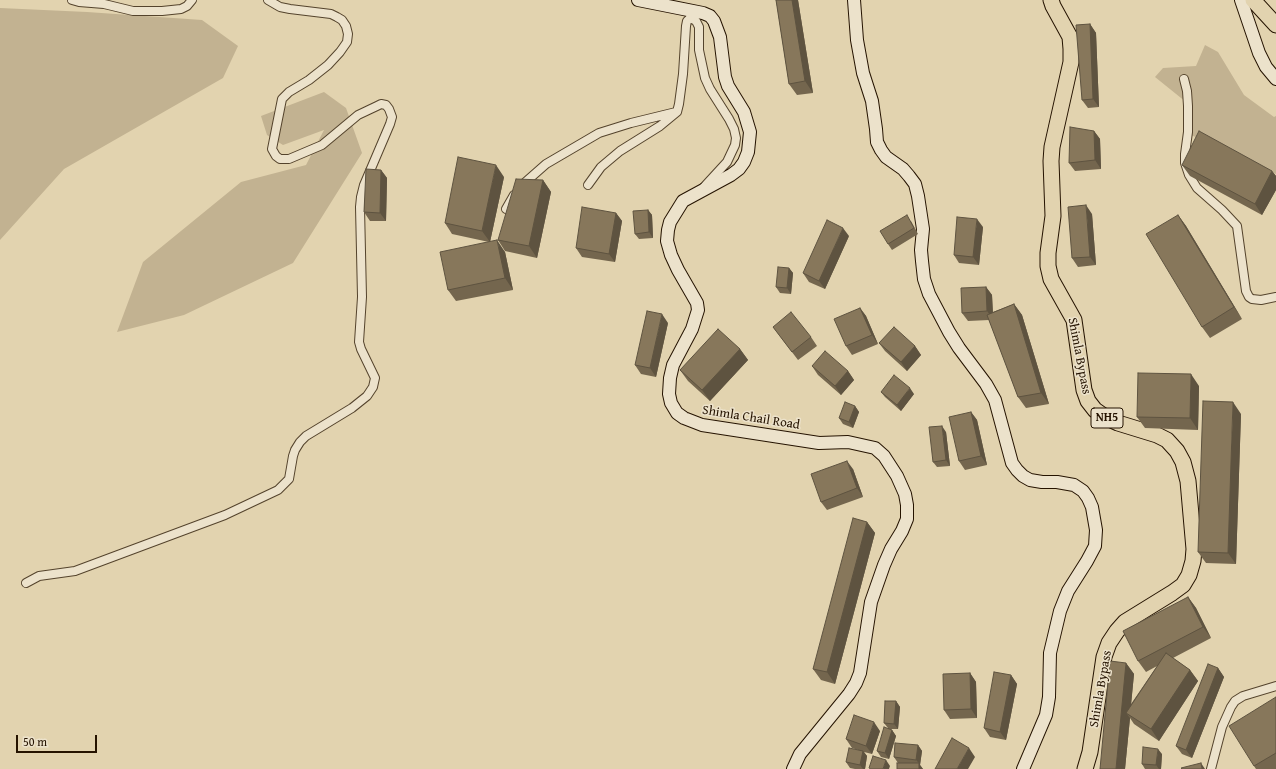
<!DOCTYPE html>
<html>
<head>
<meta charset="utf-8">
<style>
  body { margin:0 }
  #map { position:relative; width:1276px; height:769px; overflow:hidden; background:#e2d3af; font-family:"Gentium Book Plus",serif }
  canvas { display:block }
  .scale { position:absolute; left:16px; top:735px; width:81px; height:18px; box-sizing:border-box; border:2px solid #251300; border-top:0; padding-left:5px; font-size:12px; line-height:14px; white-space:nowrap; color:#251300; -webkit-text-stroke:3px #ece2cb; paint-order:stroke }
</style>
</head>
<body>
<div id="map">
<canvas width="1276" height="769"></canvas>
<div class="scale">50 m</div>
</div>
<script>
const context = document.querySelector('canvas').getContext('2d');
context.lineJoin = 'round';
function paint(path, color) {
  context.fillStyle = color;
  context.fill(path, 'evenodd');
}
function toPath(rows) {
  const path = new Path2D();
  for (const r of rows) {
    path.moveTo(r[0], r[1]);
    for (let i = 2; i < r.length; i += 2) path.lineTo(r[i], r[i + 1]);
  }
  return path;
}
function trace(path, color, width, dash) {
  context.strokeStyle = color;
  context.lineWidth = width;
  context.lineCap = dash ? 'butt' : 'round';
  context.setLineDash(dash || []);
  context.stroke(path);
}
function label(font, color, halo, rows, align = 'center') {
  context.font = font + ' "Gentium Book Plus",serif';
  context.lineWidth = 3;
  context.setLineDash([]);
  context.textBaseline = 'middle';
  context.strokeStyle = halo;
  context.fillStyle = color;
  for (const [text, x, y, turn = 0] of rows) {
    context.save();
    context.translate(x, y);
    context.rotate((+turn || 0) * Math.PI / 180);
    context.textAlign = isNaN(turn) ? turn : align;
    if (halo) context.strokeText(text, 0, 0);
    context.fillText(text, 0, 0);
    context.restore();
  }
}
const green = toPath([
  [0,8,87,12,202,20,238,46,223,78,64,169,0,240],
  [1205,45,1218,52,1244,95,1274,117,1276,116,1276,174,1268,170,1191,135,1186,102,1155,77,1163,68,1196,66],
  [324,92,346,108,362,153,293,263,184,315,117,332,143,262,241,182,306,165,324,130,283,145,267,135,261,116]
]);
const street = toPath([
  [72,0,79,2,104,4,133,11,162,11,181,9,187,6,192,0],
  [1184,79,1187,91,1188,106,1188,132,1185,154,1185,163,1189,175,1197,188,1222,210,1237,226,1246,291,1249,297,1252,299,1261,300,1276,297],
  [588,185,601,167,620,151,660,126,677,112,679,104,683,74,686,26,687,21,690,18,696,21,699,27,699,50,705,78,710,89,729,119,734,129,736,138,735,145,727,162,704,187],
  [521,186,546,164,599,133,631,123,676,112],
  [506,209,514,195],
  [26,583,39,576,75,571,225,515,278,490,289,479,293,456,295,450,300,442,306,436,352,408,367,396,373,387,375,378,361,349,359,342,362,297,360,207,361,197,364,185,390,124,392,117,389,109,386,105,381,104,377,106,358,115,322,145,289,159,280,159,276,156,272,149,282,99,289,92,309,80,328,65,340,52,347,42,348,34,346,26,342,20,337,17,331,14,290,9,280,7,268,0],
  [1211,769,1222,727,1231,707,1235,701,1243,696,1276,686]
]);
const secondary = toPath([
  [638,0,703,13,710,16,714,21,720,37,725,77,728,86,744,112,750,132,748,152,744,162,739,169,731,175,683,201,670,222,668,230,667,241,671,255,678,270,697,303,698,310,692,329,673,365,670,378,669,394,671,403,677,413,684,418,702,425,819,443,848,442,875,448,884,456,897,476,905,494,907,505,907,519,902,531,891,549,884,565,871,602,860,673,856,683,849,694,800,754,793,769],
  [854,0,857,40,863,73,872,101,876,129,877,142,881,150,886,157,903,169,909,176,915,184,918,196,923,229,921,250,922,261,924,279,929,294,949,332,959,348,986,384,995,400,1012,463,1017,470,1023,476,1030,480,1042,482,1057,482,1074,485,1083,491,1088,498,1092,507,1096,530,1095,546,1087,561,1068,591,1060,611,1050,653,1049,697,1046,715,1023,769],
  [1241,0,1259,53,1266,67,1276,79]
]);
const highway = toPath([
  [1051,0,1053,6,1070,37,1071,49,1071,62,1052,147,1051,161,1053,216,1048,253,1048,266,1051,279,1074,320,1084,390,1088,401,1095,410,1105,417,1118,423,1157,435,1167,440,1177,451,1183,462,1188,481,1194,549,1193,561,1189,575,1183,585,1172,593,1125,622,1117,631,1109,643,1104,657,1090,752,1085,769],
  [1253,0,1276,25]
]);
const wall = toPath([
  [776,0,798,0,813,93,797,95,789,84],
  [1090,24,1096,33,1099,107,1088,108,1082,100],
  [1094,131,1100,139,1101,169,1075,171,1069,163],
  [1182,165,1272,171,1276,176,1276,190,1262,215,1190,176],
  [381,170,387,178,386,221,370,221,364,212],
  [504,177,490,242,505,252,513,290,456,301,448,290,489,242,452,234,445,223],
  [543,180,551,192,537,258,505,251,498,240],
  [648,210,652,215,653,238,639,239,635,234],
  [616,213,622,221,615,262,582,257,576,248],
  [1092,214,1096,265,1078,267,1072,258],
  [1178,215,1186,226,1242,319,1210,338,1202,327],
  [911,221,918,234,892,250,888,244],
  [983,227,979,265,959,263,954,255],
  [849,236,825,289,809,282,803,273],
  [789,268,793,273,791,294,780,293,776,287],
  [986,287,992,295,993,312,1014,304,1022,315,1049,404,1026,408,1018,397,989,320,968,321,962,313],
  [860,308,866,316,878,344,852,355,846,346],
  [668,323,656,377,641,374,635,365],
  [773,327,811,337,817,346,798,360],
  [879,343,915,346,921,355,907,371,885,351],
  [740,349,748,360,710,401,688,381,680,370],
  [812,366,848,371,854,380,841,395,818,375],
  [1199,386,1198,430,1145,428,1137,417],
  [881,392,914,394,901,411,885,397],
  [855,406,859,412,853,428,843,424,839,418],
  [971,412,977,420,987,465,965,470,959,461],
  [1241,414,1236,564,1206,563,1198,552],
  [946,432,950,466,937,467,933,462],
  [853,469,863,497,827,510,821,502],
  [867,522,875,533,835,684,821,680,813,669],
  [1188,597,1196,608,1211,638,1173,658,1190,670,1198,681,1159,741,1134,724,1130,718,1125,769,1100,769,1126,663,1134,674,1131,704,1157,666,1146,672,1138,661],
  [1218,668,1224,677,1192,758,1182,754,1176,746],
  [970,673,976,682,977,718,950,719,944,710],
  [1011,675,1017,684,1006,740,990,737,984,728],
  [1276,697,1276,769,1256,769,1254,766],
  [896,701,900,707,898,729,888,729,892,730,896,736,889,759,881,757,877,751,888,728,884,723],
  [880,731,872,754,864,752,867,756,865,769,855,769,850,768,846,762,858,750,852,748,846,739],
  [918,745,922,751,920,765,923,769,897,769,898,763,894,757],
  [1162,754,1161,769,1145,769,1142,764]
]);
const shadedWall = toPath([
  [792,0,798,0,813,93,805,81],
  [1090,24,1096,33,1099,107,1093,99],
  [1094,131,1100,139,1101,169,1095,160],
  [496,165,504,177,490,242,482,231],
  [381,170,387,178,386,221,380,213],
  [1272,171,1276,176,1276,190,1262,215,1255,204],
  [543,180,551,192,537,258,529,246],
  [1086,205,1092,214,1096,265,1090,257],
  [648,210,652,215,653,238,649,232],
  [616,213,622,221,615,262,609,254],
  [1178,215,1186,226,1242,319,1234,307],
  [977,219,983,227,979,265,973,257],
  [843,228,849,236,825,289,819,281],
  [497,240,505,252,513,290,505,278],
  [789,268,793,273,791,294,787,288],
  [986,287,992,295,993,319,987,311],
  [1014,304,1022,315,1049,404,1041,393],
  [860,308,866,316,878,344,872,335],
  [662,314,668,323,656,377,650,368],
  [915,346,921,355,907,371,901,362],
  [740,349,748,360,710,401,702,390],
  [848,371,854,380,841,395,835,386],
  [1191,374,1199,386,1198,430,1190,418],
  [910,388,914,394,901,411,897,405],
  [1233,402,1241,414,1236,564,1228,553],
  [855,406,859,412,853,428,849,422],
  [971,412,977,420,987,465,981,456],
  [942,426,946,432,950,466,946,460],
  [847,461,853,469,863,497,857,488],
  [867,522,875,533,835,684,827,672],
  [1188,597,1196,608,1211,638,1203,627],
  [1126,663,1134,674,1130,716,1126,713,1130,718,1125,769,1116,769],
  [1218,668,1224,677,1192,758,1186,750],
  [1190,670,1198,681,1159,741,1151,729],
  [970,673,976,682,977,718,971,709],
  [1011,675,1017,684,1006,740,1000,732],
  [896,701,900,707,898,729,894,724],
  [874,722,880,731,872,754,866,746],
  [892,730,896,736,889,759,885,753],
  [918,745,922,751,920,765,923,769,919,769,919,763,916,760],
  [969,748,975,757,968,769,957,769],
  [1158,749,1162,754,1161,769,1159,769,1156,765],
  [863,751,867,756,865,769,863,769,860,765],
  [886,760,890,766,889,769,883,769],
  [1201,763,1205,769,1202,769]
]);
const building = toPath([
  [776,0,792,0,805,81,789,84,776,0],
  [1090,24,1093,99,1082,100,1076,25,1090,24],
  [1070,127,1094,131,1095,160,1069,163,1070,127],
  [1199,131,1272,171,1255,204,1182,165,1199,131],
  [458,157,496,165,482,231,445,223,458,157],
  [366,169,381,170,380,213,364,212,366,169],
  [516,179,543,180,529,246,498,240,516,179],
  [1086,205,1090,257,1072,258,1068,207,1086,205],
  [582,207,616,213,609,254,576,248,582,207],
  [648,210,649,232,635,234,633,211,648,210],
  [907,215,914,228,888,244,880,231,907,215],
  [1178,215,1234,307,1202,327,1146,234,1178,215],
  [957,217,977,219,973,257,954,255,957,217],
  [827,220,843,228,819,281,803,273,827,220],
  [497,240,505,278,448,290,440,252,497,240],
  [778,267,789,268,787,288,776,287,778,267],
  [986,287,987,311,962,313,961,288,986,287],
  [1014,304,1041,393,1018,397,987,315,1014,304],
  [860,308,872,335,846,346,834,319,860,308],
  [647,311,662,314,650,368,635,365,647,311],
  [791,312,811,337,792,352,773,327,791,312],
  [894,327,915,346,901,362,879,343,894,327],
  [718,329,740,349,702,390,680,370,718,329],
  [825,351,848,371,835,386,812,366,825,351],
  [1138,373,1191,374,1190,418,1137,417,1138,373],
  [894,375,910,388,897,405,881,392,894,375],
  [1203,401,1233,402,1228,553,1198,552,1203,401],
  [845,402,855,406,849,422,839,418,845,402],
  [971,412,981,456,959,461,949,417,971,412],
  [942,426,946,460,933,462,929,427,942,426],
  [847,461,857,488,821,502,811,474,847,461],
  [853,518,867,522,827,672,813,669,853,518],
  [1188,597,1203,627,1138,661,1123,631,1188,597],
  [1166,653,1190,670,1151,729,1126,713,1166,653],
  [1110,661,1126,663,1116,769,1100,769,1110,661],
  [1208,664,1218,668,1186,750,1176,746,1208,664],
  [994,672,1011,675,1000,732,984,728,994,672],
  [970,673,971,709,944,710,943,674,970,673],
  [1276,697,1276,753,1254,766,1229,726,1276,697],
  [885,701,896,701,894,724,884,723,885,701],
  [854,715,874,722,866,746,846,739,854,715],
  [884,727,892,730,885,753,877,751,884,727],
  [952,738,969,748,957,769,935,769,952,738],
  [895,743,918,745,916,760,894,757,895,743],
  [1143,747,1158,749,1156,765,1142,764,1143,747],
  [849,748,863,751,860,765,846,762,849,748],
  [873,756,886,760,883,769,871,769,869,768,873,756],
  [897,763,919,763,919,769,897,769,897,763],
  [1201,763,1202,769,1182,769,1181,768,1201,763]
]);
const shields = [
  [1107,418,32]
];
const shieldNames = [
  ["NH5",1107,418]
];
const streetNames = [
  ["Shimla Bypass",1079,356,79],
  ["Shimla Chail Road",751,418,9],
  ["Shimla Bypass",1101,689,-80]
];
paint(green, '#c2b291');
trace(street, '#54432c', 10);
trace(secondary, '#251300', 14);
trace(highway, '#251300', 17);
trace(street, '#ece2cb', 8);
trace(secondary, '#ece2cb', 12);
trace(highway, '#e2d3af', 15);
paint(wall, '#74664e');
paint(shadedWall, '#5e5340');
paint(building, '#87775b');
trace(building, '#5e5340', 1);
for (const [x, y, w] of shields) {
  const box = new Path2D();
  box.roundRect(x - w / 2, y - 10, w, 20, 3);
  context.fillStyle = '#ece2cb';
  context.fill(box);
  trace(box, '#251300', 1);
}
label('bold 12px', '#251300', null, shieldNames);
label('13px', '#251300', '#ece2cb', streetNames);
</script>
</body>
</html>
